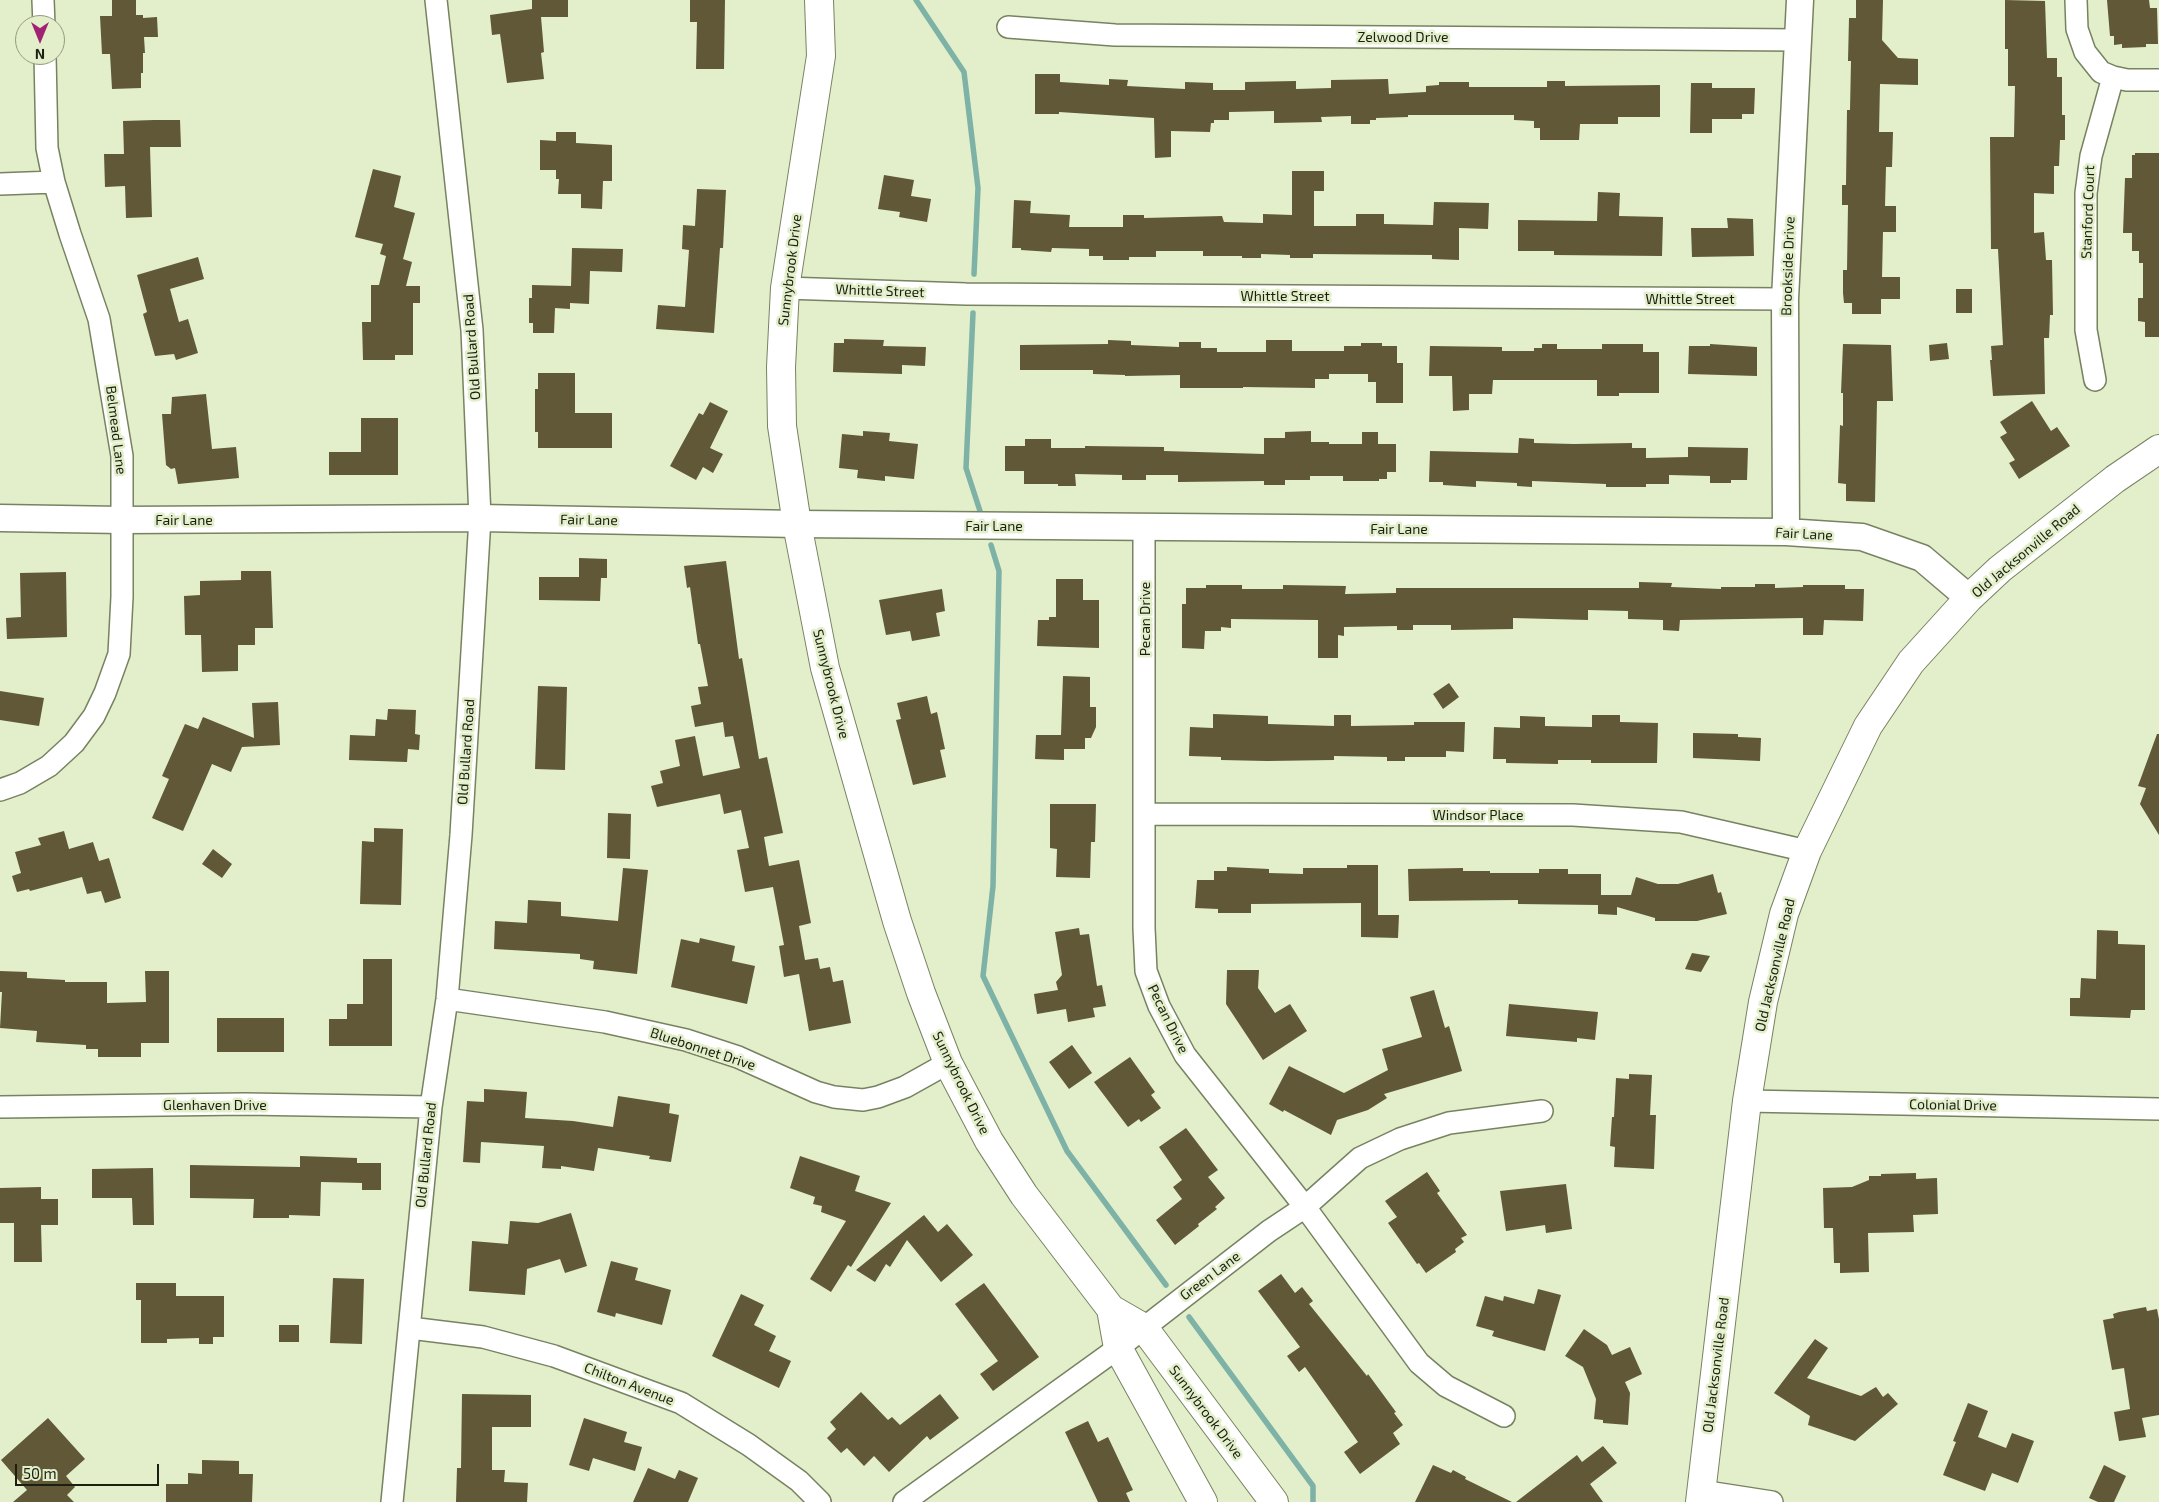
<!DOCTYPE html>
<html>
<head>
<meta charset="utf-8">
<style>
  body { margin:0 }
  #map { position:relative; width:2159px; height:1502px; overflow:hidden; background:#e2efca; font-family:"Exo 2",sans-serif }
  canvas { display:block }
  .north { position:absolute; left:15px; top:15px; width:50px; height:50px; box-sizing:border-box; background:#e2efca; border:1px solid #929c80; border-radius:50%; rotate:180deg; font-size:14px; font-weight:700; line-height:20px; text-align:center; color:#1b1f12 }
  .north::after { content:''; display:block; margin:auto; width:18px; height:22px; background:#a12173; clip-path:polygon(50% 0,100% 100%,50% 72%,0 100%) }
  .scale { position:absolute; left:15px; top:1464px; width:144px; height:22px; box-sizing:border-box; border:2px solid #1b1f12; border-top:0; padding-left:6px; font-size:15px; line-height:18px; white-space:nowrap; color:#1b1f12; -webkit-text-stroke:4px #e2efca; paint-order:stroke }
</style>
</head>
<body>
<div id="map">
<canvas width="2159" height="1502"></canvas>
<div class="north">N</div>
<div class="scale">50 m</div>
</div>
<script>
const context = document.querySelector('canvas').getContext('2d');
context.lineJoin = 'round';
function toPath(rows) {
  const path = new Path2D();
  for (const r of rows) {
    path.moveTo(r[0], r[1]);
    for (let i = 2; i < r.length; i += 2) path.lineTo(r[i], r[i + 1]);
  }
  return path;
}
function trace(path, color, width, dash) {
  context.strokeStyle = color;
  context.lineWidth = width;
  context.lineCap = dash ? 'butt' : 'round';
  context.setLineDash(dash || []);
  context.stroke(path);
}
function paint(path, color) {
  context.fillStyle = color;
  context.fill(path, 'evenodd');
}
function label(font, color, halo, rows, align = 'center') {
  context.font = font + ' "Exo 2",sans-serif';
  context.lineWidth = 5;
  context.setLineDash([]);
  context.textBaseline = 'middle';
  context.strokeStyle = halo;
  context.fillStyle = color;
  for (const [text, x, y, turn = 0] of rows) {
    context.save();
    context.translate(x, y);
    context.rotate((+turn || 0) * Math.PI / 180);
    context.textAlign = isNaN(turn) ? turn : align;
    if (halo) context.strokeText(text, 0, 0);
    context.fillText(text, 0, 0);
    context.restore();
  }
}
const stream = toPath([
  [916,0,964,72,978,188,974,274],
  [973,313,966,468,980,511],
  [991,545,999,571,993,886,983,976,1067,1151,1166,1285],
  [1189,1317,1313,1486,1313,1502]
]);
const building = toPath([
  [112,0,136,0,136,15,143,15,143,18,157,17,158,37,144,37,145,53,143,53,143,73,141,73,141,88,112,89,110,54,102,54,100,16,112,16],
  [532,0,568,0,568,17,541,17,544,52,541,53,544,79,507,83,500,34,492,35,490,15,532,9],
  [690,0,725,0,724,69,696,69,697,22,690,22],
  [1856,0,1883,0,1882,40,1898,58,1918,59,1918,85,1880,84,1879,132,1893,132,1892,167,1886,167,1885,206,1896,206,1896,232,1883,232,1882,277,1900,277,1900,299,1881,299,1881,314,1852,314,1852,303,1844,303,1843,293,1843,270,1847,270,1848,205,1842,205,1842,185,1846,185,1847,110,1850,110,1851,61,1848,61,1849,18,1856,18],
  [2005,0,2045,1,2047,58,2057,58,2057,77,2062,77,2062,115,2065,115,2065,140,2060,140,2059,166,2054,166,2054,194,2034,193,2034,233,2044,232,2046,260,2052,260,2053,315,2050,315,2049,338,2044,338,2045,394,1993,396,1990,360,1992,360,1991,346,2003,345,1998,249,1991,249,1990,137,2014,137,2015,86,2008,86,2008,49,2005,49],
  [2107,0,2149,0,2150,8,2157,8,2158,44,2146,44,2146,47,2122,48,2122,44,2114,45,2114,36,2110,36],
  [1035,74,1060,74,1060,82,1109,85,1109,79,1128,80,1127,86,1185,89,1185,82,1213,83,1213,90,1245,90,1245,82,1296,81,1296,89,1331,88,1331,80,1388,79,1389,94,1426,92,1426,86,1439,85,1439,82,1469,82,1469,87,1547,87,1547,81,1565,81,1565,86,1660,85,1660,117,1618,117,1618,124,1580,124,1579,140,1540,140,1540,128,1534,128,1534,121,1514,120,1514,115,1408,115,1408,117,1376,118,1376,120,1370,120,1370,124,1351,124,1351,116,1321,117,1322,122,1274,123,1274,111,1229,112,1229,120,1214,120,1214,123,1211,123,1210,132,1171,131,1171,157,1155,158,1154,118,1059,112,1059,114,1035,114],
  [1691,83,1712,83,1712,88,1755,88,1754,114,1742,114,1742,119,1712,119,1712,133,1690,133],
  [154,120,180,120,181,147,150,147,152,217,126,218,125,186,105,187,104,154,124,154,123,121],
  [556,132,576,132,576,143,612,145,612,181,603,181,602,209,581,208,581,194,558,194,559,179,556,179,556,170,540,170,540,140,556,141],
  [2135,153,2159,153,2159,337,2145,337,2145,322,2138,321,2138,298,2143,298,2143,263,2139,263,2139,251,2132,251,2132,233,2123,233,2125,178,2132,178,2132,155,2135,155],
  [373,169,401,176,394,207,415,213,403,259,412,262,406,286,420,286,420,303,413,303,413,355,395,355,395,360,363,360,362,322,371,322,371,285,379,285,386,256,380,254,383,244,355,237],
  [1292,171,1324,171,1324,191,1314,191,1314,226,1356,226,1356,214,1384,214,1384,224,1433,225,1434,202,1489,203,1488,229,1459,228,1459,260,1432,259,1432,255,1313,254,1313,258,1290,258,1290,255,1261,254,1261,258,1242,258,1242,256,1203,256,1203,251,1156,251,1156,257,1129,257,1129,260,1103,260,1103,256,1089,256,1089,249,1052,248,1051,252,1021,250,1021,248,1012,248,1014,200,1031,201,1030,213,1070,215,1069,227,1123,227,1123,215,1144,215,1144,218,1222,216,1224,222,1263,223,1263,214,1292,215],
  [884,175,914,180,911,196,931,199,927,222,899,217,900,212,878,209],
  [697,189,726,190,723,248,720,248,714,333,656,329,658,305,685,307,689,250,682,249,683,225,695,226],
  [1598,192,1620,193,1619,216,1663,217,1662,256,1554,255,1554,251,1518,251,1518,220,1597,221],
  [1727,218,1753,219,1754,256,1692,257,1691,228,1728,228],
  [572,248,623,249,622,272,590,271,589,304,570,303,570,309,555,308,554,333,533,333,533,323,529,323,529,298,532,298,532,285,571,286],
  [198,257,204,279,170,289,179,322,188,319,198,353,176,360,174,354,155,356,143,314,147,312,137,275],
  [1956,289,1972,289,1972,313,1956,313],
  [844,339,884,340,883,346,926,347,925,366,902,365,902,374,833,372,834,343,844,343],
  [1108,340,1131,341,1131,345,1179,347,1179,342,1201,342,1201,348,1217,348,1217,352,1266,352,1266,340,1292,340,1292,351,1344,351,1344,346,1361,346,1361,343,1382,343,1382,346,1397,346,1397,363,1403,363,1403,403,1376,403,1376,382,1368,382,1368,374,1329,374,1329,379,1315,379,1315,388,1243,387,1243,388,1180,388,1180,375,1125,376,1125,375,1093,374,1093,370,1020,370,1020,345,1108,344],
  [1947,343,1949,359,1930,361,1929,345],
  [1542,344,1557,344,1557,349,1602,349,1602,344,1643,344,1643,352,1659,352,1659,393,1619,393,1619,396,1597,396,1597,380,1493,380,1492,394,1469,394,1469,410,1453,411,1452,376,1429,376,1430,346,1502,347,1502,351,1534,351,1534,348,1542,348],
  [1710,344,1757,347,1757,376,1688,374,1689,346,1710,346],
  [1843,344,1891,345,1893,401,1877,401,1875,502,1846,501,1846,484,1838,483,1840,425,1843,426,1843,393,1841,393],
  [538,373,575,373,575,413,612,413,612,448,538,448,538,432,535,432,535,389,538,389],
  [206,394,212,449,236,447,239,478,178,484,175,468,171,469,166,465,162,414,171,414,172,397],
  [2032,401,2051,431,2057,427,2070,446,2019,479,2009,463,2015,460,2000,437,2007,433,2000,422],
  [710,402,728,411,710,448,723,454,713,473,703,467,696,480,670,466,699,413,703,415],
  [361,418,398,418,398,475,329,475,329,452,361,452],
  [863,431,890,433,889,441,918,444,914,479,885,476,885,481,857,478,858,470,839,468,842,434,863,436],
  [1311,431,1311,442,1329,442,1329,444,1362,444,1362,432,1378,432,1378,444,1396,444,1396,472,1387,472,1387,479,1379,479,1379,481,1343,481,1343,476,1310,476,1310,480,1285,480,1285,485,1264,485,1264,481,1178,482,1178,475,1146,475,1146,480,1122,480,1122,475,1075,474,1076,486,1058,486,1058,484,1024,484,1024,471,1005,471,1005,446,1025,446,1025,439,1051,439,1051,448,1085,448,1085,446,1164,447,1164,451,1264,454,1264,438,1285,438,1285,432],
  [1519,438,1534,439,1534,443,1574,444,1632,443,1632,448,1646,448,1646,458,1688,457,1688,447,1748,448,1747,480,1731,480,1731,483,1710,483,1710,476,1669,475,1669,484,1646,484,1646,487,1606,487,1606,484,1532,481,1532,487,1517,486,1517,483,1476,481,1476,487,1443,485,1443,482,1429,482,1430,451,1518,453],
  [579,558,607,559,607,578,601,578,600,601,539,600,539,577,579,577],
  [726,561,739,659,742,658,759,759,767,757,783,833,764,837,769,866,799,860,811,923,799,926,805,960,818,958,820,969,830,967,833,982,843,980,851,1023,809,1031,799,974,784,977,779,946,784,945,773,887,745,892,737,850,749,848,741,810,724,814,720,794,657,807,651,786,663,783,660,771,680,766,675,740,695,736,703,776,740,768,733,736,725,737,723,722,695,727,691,706,701,704,698,687,708,686,700,644,698,644,690,587,687,588,684,566],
  [241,571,271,571,273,628,255,628,255,645,238,645,238,671,202,672,201,635,185,635,184,596,200,595,200,581,241,580],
  [66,572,67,637,7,639,6,618,21,617,20,573],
  [1056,579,1083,579,1083,600,1099,600,1099,648,1037,646,1038,620,1049,620,1049,617,1056,617],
  [1639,582,1672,583,1671,587,1721,589,1721,587,1755,587,1755,584,1775,584,1775,588,1803,587,1803,585,1845,585,1845,589,1864,589,1863,621,1824,620,1823,635,1803,635,1803,618,1680,620,1679,631,1663,630,1663,620,1628,619,1628,611,1588,610,1588,620,1513,618,1513,629,1451,630,1451,625,1413,625,1413,630,1397,630,1397,626,1344,627,1344,636,1338,635,1338,658,1318,658,1318,620,1231,619,1231,628,1221,627,1221,631,1205,631,1204,649,1182,648,1182,604,1186,604,1186,588,1206,588,1206,585,1242,585,1242,589,1283,589,1283,585,1346,586,1345,594,1396,593,1396,588,1639,588],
  [942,589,945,611,936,613,940,636,912,641,910,631,886,635,879,600],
  [1063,676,1090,677,1090,707,1096,707,1096,727,1091,738,1085,738,1085,749,1064,749,1064,760,1035,759,1036,735,1061,735],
  [1449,683,1459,697,1443,709,1433,694],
  [538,686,567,687,565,770,535,769],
  [0,691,44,698,39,726,0,720],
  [927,696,931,714,937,712,945,749,940,750,946,777,913,785,896,720,901,719,897,703],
  [278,702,280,745,242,747,231,772,212,764,183,831,152,818,169,779,162,776,185,724,198,729,203,717,254,738,252,703],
  [388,709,416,710,415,734,420,735,419,750,408,749,407,762,349,760,350,735,375,736,376,719,387,720],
  [1213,714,1268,716,1268,724,1334,726,1334,715,1351,715,1351,726,1414,725,1414,722,1465,722,1464,752,1446,751,1446,757,1405,757,1405,761,1387,761,1387,757,1334,756,1334,760,1267,761,1221,760,1221,757,1189,756,1190,727,1213,728],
  [1592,715,1620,715,1620,722,1658,723,1657,763,1591,763,1591,760,1558,760,1558,764,1506,763,1506,759,1493,759,1494,727,1520,728,1520,716,1545,717,1545,726,1592,727],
  [1693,733,1738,734,1738,737,1761,738,1760,761,1693,758],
  [2157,734,2159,734,2159,835,2140,804,2146,788,2138,786],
  [1050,804,1096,804,1095,842,1091,842,1090,878,1056,877,1057,849,1050,848],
  [608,813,631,814,630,859,607,858],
  [374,828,403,829,401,905,360,904,362,841,374,842],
  [64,831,69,849,93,842,99,861,109,858,121,898,105,903,101,891,87,894,82,877,30,891,29,889,17,892,12,876,21,873,15,852,41,845,38,838],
  [213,849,232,864,222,878,202,864],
  [1347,865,1378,865,1378,915,1399,915,1398,938,1361,937,1361,903,1251,904,1251,913,1218,913,1218,909,1195,908,1197,880,1214,880,1214,871,1227,871,1227,867,1269,869,1269,873,1303,874,1303,868,1347,868],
  [623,868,648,870,637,974,593,969,594,961,580,959,580,954,494,949,495,921,527,923,528,900,561,902,561,916,618,921],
  [1463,868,1463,871,1490,871,1490,873,1539,873,1539,869,1568,869,1568,874,1601,874,1601,895,1631,895,1636,877,1658,884,1678,884,1713,874,1718,893,1721,892,1727,914,1697,921,1655,921,1655,918,1617,907,1617,915,1598,914,1598,905,1518,904,1518,900,1409,901,1408,869],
  [1079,928,1080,935,1089,934,1097,986,1102,985,1106,1006,1093,1008,1095,1017,1068,1022,1066,1009,1037,1014,1034,994,1058,990,1056,982,1062,975,1055,932],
  [2097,930,2118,931,2118,944,2145,945,2145,1010,2131,1010,2130,1018,2070,1016,2070,998,2080,998,2081,978,2096,979],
  [700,938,735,946,732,961,755,966,747,1004,671,987,681,939,699,943],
  [1692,953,1710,956,1701,972,1685,969],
  [363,959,392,959,392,1046,329,1046,329,1019,347,1019,347,1004,363,1004],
  [1227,970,1259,970,1258,988,1275,1013,1290,1004,1307,1031,1263,1060,1226,1004],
  [0,971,27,972,27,978,65,980,65,982,107,982,107,1003,146,1002,145,971,169,971,169,1043,141,1043,141,1057,98,1057,98,1049,86,1049,86,1045,36,1042,37,1031,0,1028,2,992,0,992],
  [1434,990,1445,1028,1449,1026,1462,1071,1384,1094,1387,1098,1368,1110,1337,1120,1331,1135,1284,1110,1283,1112,1269,1104,1289,1066,1344,1093,1388,1070,1382,1049,1422,1037,1410,997],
  [1509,1004,1598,1012,1595,1040,1577,1038,1577,1042,1506,1036],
  [217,1018,284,1018,284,1052,217,1052],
  [1072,1045,1092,1073,1069,1089,1049,1062],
  [1130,1057,1155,1092,1151,1095,1161,1108,1141,1122,1139,1119,1128,1127,1094,1082],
  [1629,1074,1652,1075,1650,1115,1656,1115,1654,1169,1614,1167,1615,1147,1610,1146,1612,1117,1614,1117,1616,1078,1629,1079],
  [484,1089,527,1092,525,1118,573,1121,613,1127,618,1096,670,1104,669,1113,679,1115,671,1162,649,1159,650,1156,598,1148,594,1171,561,1166,561,1169,542,1168,544,1146,481,1142,480,1163,463,1162,467,1101,484,1102],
  [1186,1128,1218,1170,1208,1177,1225,1198,1215,1207,1217,1209,1198,1224,1199,1226,1175,1245,1156,1220,1182,1199,1173,1187,1182,1180,1159,1147],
  [300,1156,357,1158,357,1163,381,1163,381,1190,362,1190,362,1183,321,1182,320,1216,289,1215,289,1218,253,1218,254,1199,190,1198,190,1165,300,1167],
  [800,1156,860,1176,855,1191,891,1203,851,1267,848,1265,831,1292,810,1279,846,1221,821,1212,822,1206,813,1204,815,1197,790,1188],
  [153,1168,154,1225,133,1225,132,1198,92,1198,92,1169],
  [1427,1172,1440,1191,1437,1193,1467,1235,1461,1238,1464,1242,1455,1249,1456,1252,1426,1273,1419,1263,1417,1264,1388,1223,1397,1217,1385,1201],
  [1916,1173,1916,1179,1937,1178,1938,1214,1913,1215,1914,1232,1868,1233,1869,1272,1840,1273,1840,1263,1834,1263,1833,1228,1824,1228,1823,1188,1852,1187,1869,1180,1869,1176,1881,1176,1881,1174],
  [1566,1184,1572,1229,1546,1233,1545,1225,1506,1231,1500,1191],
  [41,1187,41,1199,58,1199,58,1225,41,1225,42,1262,14,1262,14,1223,0,1223,0,1188],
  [571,1213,587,1266,565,1273,560,1259,527,1269,525,1295,469,1291,472,1241,508,1244,510,1221,538,1223],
  [924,1215,938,1232,947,1224,973,1255,941,1282,907,1240,890,1267,886,1264,875,1282,856,1270],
  [611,1261,638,1268,635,1280,671,1290,662,1325,616,1313,615,1317,597,1312],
  [1281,1274,1295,1293,1302,1287,1313,1301,1309,1304,1367,1376,1368,1374,1396,1412,1394,1413,1403,1425,1393,1433,1400,1444,1360,1474,1344,1452,1358,1442,1305,1367,1299,1372,1287,1356,1300,1347,1258,1291],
  [333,1278,364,1279,362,1344,330,1343],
  [136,1283,176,1283,176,1296,224,1296,224,1337,213,1337,213,1344,199,1344,199,1338,167,1339,167,1343,141,1343,141,1300,136,1300],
  [984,1283,1039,1357,993,1391,980,1374,998,1361,955,1304],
  [1538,1289,1561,1295,1545,1351,1492,1336,1494,1331,1476,1326,1485,1296,1503,1301,1504,1296,1534,1304],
  [741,1294,764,1305,754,1325,776,1336,769,1351,791,1361,779,1388,712,1356],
  [2146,1307,2147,1311,2157,1309,2159,1319,2159,1415,2142,1418,2146,1437,2119,1441,2114,1412,2130,1409,2124,1368,2112,1370,2103,1320,2114,1318,2113,1314,2119,1312],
  [279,1325,299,1325,299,1342,279,1342],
  [1584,1329,1607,1345,1612,1355,1630,1347,1642,1374,1625,1382,1630,1393,1628,1425,1603,1423,1603,1420,1594,1419,1596,1399,1583,1367,1565,1356],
  [1815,1339,1828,1348,1807,1378,1861,1396,1876,1387,1883,1397,1888,1393,1898,1404,1855,1441,1808,1425,1810,1416,1774,1393],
  [861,1392,888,1420,892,1417,900,1425,940,1394,959,1418,930,1440,927,1436,889,1472,874,1456,864,1466,847,1448,841,1453,827,1438,836,1429,830,1422],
  [462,1394,531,1395,531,1427,492,1427,492,1470,505,1470,504,1482,528,1483,527,1502,456,1502,457,1468,461,1468],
  [1968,1403,1988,1411,1978,1437,2006,1448,2012,1433,2034,1441,2018,1483,1992,1473,1985,1491,1943,1475,1956,1442,1953,1441],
  [48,1418,85,1459,66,1476,75,1487,67,1495,74,1502,13,1502,27,1490,1,1460],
  [584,1418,627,1432,624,1442,642,1447,635,1471,593,1458,589,1471,569,1465],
  [1088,1421,1098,1442,1108,1437,1133,1490,1126,1493,1130,1502,1098,1502,1065,1432],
  [1603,1446,1617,1463,1590,1484,1603,1502,1516,1502,1577,1455,1582,1462],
  [202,1460,239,1461,239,1474,253,1474,252,1502,166,1502,166,1484,188,1484,188,1473,202,1474],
  [1433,1465,1451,1473,1453,1470,1466,1477,1465,1479,1512,1502,1415,1502],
  [2104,1465,2126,1476,2114,1502,2098,1502,2089,1498],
  [648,1468,675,1479,679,1470,698,1478,688,1502,633,1502]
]);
const minor = toPath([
  [43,0,44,25],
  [2076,0,2077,29,2085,52,2101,72,2113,77,2091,156,2086,193,2086,330,2095,380],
  [1008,27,1115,35,1799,40],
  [2113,77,2127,80,2159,80],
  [0,184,54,182],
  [785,288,966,294,1785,299],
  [1144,527,1144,928,1146,971,1159,1006,1185,1055,1305,1207,1419,1363,1446,1386,1504,1416],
  [0,790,20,783,49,766,74,743,94,716,105,693,119,654,122,597,122,456,99,319,70,234,54,182,47,148,45,55],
  [1145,814,1573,815,1681,822,1807,851],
  [447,999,605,1022,686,1040,738,1057,816,1092,834,1097,863,1100,878,1097,905,1087,948,1063],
  [1747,1101,2159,1109],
  [0,1107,245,1104,431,1107],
  [410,1328,483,1337,554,1356,681,1403,749,1445,799,1481,820,1502],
  [1701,1491,1772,1502],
  [392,1502,431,1107,447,999,461,835,480,518,472,330,436,0],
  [904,1502,1118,1348,1269,1231,1305,1207,1360,1158,1400,1139,1449,1123,1542,1111]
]);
const tertiary = toPath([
  [0,518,122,520,480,518,797,524,1786,532,1862,537,1922,558,1969,598],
  [1786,532,1785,299,1800,0]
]);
const secondary = toPath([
  [819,0,821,56,785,288,781,367,782,426,797,524,825,668,897,921,921,993,948,1063,989,1141,1024,1195,1111,1309,1144,1328,1274,1502],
  [1111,1309,1118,1348,1203,1502],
  [1700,1502,1747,1101,1763,1002,1784,914,1807,851,1868,726,1911,662,1969,598,2000,569,2115,479,2159,449]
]);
const streetNames = [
  ["Zelwood Drive",1403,37],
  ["Stanford Court",2088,212,-88],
  ["Brookside Drive",1788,266,-88],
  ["Sunnybrook Drive",790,270,-83],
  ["Whittle Street",880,291,2],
  ["Whittle Street",1285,296],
  ["Whittle Street",1690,299],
  ["Old Bullard Road",472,347,-94],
  ["Belmead Lane",116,430,83],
  ["Fair Lane",184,520],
  ["Fair Lane",589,520,1],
  ["Fair Lane",994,526],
  ["Fair Lane",1399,529],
  ["Fair Lane",1804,534,3],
  ["Old Jacksonville Road",2026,551,-40],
  ["Pecan Drive",1145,619,-90],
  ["Sunnybrook Drive",831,684,76],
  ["Old Bullard Road",466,752,-86],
  ["Windsor Place",1478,815],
  ["Old Jacksonville Road",1775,965,-77],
  ["Pecan Drive",1168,1019,64],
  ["Bluebonnet Drive",703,1049,18],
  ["Sunnybrook Drive",961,1083,64],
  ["Glenhaven Drive",215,1105],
  ["Colonial Drive",1953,1105,1],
  ["Old Bullard Road",426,1155,-84],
  ["Green Lane",1210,1276,-37],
  ["Old Jacksonville Road",1716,1365,-83],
  ["Chilton Avenue",629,1384,21],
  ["Sunnybrook Drive",1206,1412,53]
];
trace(stream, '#7eb2a6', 5.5);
paint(building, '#605837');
trace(minor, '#778261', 24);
trace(tertiary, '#778261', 29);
trace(secondary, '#778261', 30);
trace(minor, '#fff', 21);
trace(tertiary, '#fff', 26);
trace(secondary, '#fff', 28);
label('14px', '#1b1f12', '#e2efca', streetNames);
</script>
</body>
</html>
